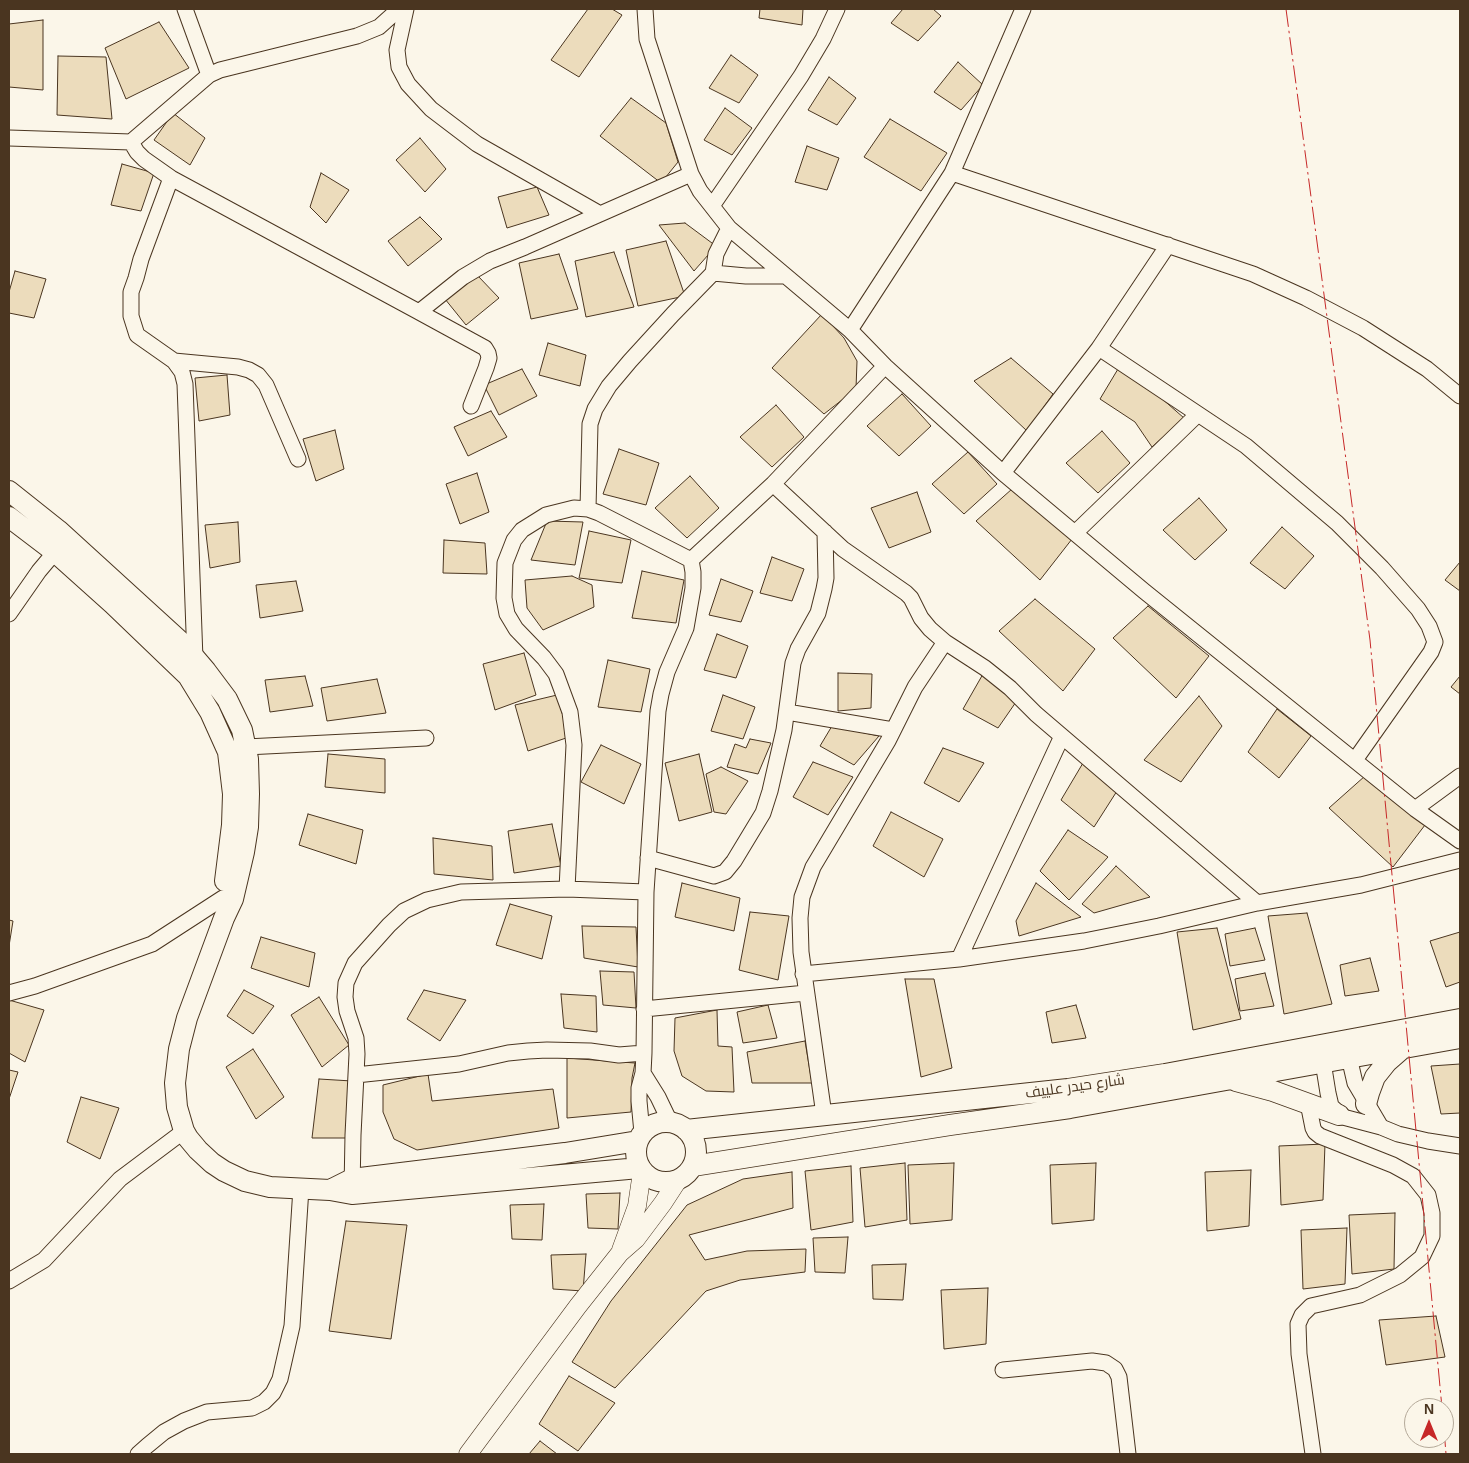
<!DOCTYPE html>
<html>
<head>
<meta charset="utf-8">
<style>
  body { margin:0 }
  #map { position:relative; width:1469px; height:1463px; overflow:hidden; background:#fbf6e9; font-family:Helvetica,sans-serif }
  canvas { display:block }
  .frame { position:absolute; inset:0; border:10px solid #4a3520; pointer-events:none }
  .north { position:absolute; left:1404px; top:1398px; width:50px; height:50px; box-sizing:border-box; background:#fbf6e9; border:1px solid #b4a999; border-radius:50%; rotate:0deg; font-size:14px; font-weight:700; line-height:20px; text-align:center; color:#4a3520 }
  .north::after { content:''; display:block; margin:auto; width:18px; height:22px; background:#c62828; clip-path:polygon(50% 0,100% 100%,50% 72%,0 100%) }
</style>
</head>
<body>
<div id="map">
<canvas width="1469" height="1463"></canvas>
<div class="frame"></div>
<div class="north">N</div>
</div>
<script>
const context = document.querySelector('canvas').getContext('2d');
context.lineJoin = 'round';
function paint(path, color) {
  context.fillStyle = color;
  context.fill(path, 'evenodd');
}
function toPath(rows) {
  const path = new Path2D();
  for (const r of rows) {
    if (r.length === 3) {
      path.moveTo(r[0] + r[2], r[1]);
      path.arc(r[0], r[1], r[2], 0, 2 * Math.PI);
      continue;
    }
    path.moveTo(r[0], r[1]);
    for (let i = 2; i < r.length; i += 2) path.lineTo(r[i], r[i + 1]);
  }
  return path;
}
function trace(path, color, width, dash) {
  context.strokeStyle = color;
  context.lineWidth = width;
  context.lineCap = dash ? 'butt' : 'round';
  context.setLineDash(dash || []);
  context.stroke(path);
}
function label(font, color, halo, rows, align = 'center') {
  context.font = font + ' Helvetica,Cairo,sans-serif';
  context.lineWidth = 4;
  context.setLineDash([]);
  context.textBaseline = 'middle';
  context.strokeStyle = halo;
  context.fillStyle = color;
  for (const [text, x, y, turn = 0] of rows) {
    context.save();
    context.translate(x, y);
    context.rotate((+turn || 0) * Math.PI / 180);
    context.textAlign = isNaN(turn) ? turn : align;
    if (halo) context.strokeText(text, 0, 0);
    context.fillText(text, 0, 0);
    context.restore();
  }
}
const building = toPath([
  [588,9,612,9,622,15,579,77,551,60,588,9],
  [760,9,803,9,802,25,759,18,760,9],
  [903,9,933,9,941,16,918,41,891,23,903,9],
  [43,20,43,90,9,87,9,24,43,20],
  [159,22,189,68,126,99,105,48,159,22],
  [731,55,758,75,739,103,709,88,731,55],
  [58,56,106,57,112,119,57,115,58,56],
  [958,62,983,85,961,110,934,92,958,62],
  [829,77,856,98,837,125,808,110,829,77],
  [631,98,666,123,678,162,661,183,600,136,631,98],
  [725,108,752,128,732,155,704,140,725,108],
  [173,113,205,138,190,165,154,140,173,113],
  [890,119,947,153,921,191,864,157,890,119],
  [420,138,446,169,425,192,396,160,420,138],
  [807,146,839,158,827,190,795,182,807,146],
  [122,164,154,173,141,211,111,205,122,164],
  [321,173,349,190,326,223,310,207,321,173],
  [537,187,549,215,507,228,498,197,537,187],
  [420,217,442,239,408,266,388,241,420,217],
  [685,223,716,246,694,271,659,225,685,223],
  [666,241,685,296,638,306,626,250,666,241],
  [614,252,634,307,586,317,575,261,614,252],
  [559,254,578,309,531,319,519,263,559,254],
  [15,271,46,279,34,318,9,313,9,292,15,271],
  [478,276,499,298,466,325,445,299,478,276],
  [822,314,844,338,857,361,856,389,824,414,772,368,822,314],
  [548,343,586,355,580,386,539,375,548,343],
  [1011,358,1053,394,1027,431,974,381,1011,358],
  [522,369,537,396,499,415,484,385,522,369],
  [1118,369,1160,397,1184,418,1152,447,1135,422,1100,399,1118,369],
  [227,375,230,415,199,421,195,378,227,375],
  [902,394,931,426,899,456,867,426,902,394],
  [776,405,804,437,772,467,740,437,776,405],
  [491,411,507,437,468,456,454,427,491,411],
  [335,430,344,469,316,481,303,439,335,430],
  [1102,431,1130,463,1098,493,1066,463,1102,431],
  [619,449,659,463,646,505,603,494,619,449],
  [968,452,997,484,964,514,932,484,968,452],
  [477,473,489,512,460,524,446,484,477,473],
  [690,476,719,508,687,538,655,508,690,476],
  [1012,489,1072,539,1040,580,976,521,1012,489],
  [917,492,931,532,889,548,871,508,917,492],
  [1199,498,1227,530,1195,560,1163,530,1199,498],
  [547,521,583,522,575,565,531,560,547,521],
  [238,522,240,562,210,568,205,525,238,522],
  [1282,527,1314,556,1285,589,1250,563,1282,527],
  [589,531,631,540,622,583,579,578,589,531],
  [444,540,485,543,487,574,443,573,444,540],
  [772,557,804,569,792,601,760,593,772,557],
  [1460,562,1460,591,1445,580,1460,562],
  [642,571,684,580,676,623,632,618,642,571],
  [572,576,592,585,594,607,543,630,527,608,525,580,572,576],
  [721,579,753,591,741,622,709,615,721,579],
  [296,581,303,611,260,618,256,585,296,581],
  [1035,599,1095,649,1063,691,999,631,1035,599],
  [1148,606,1209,656,1176,698,1113,638,1148,606],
  [717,634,748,646,736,678,704,670,717,634],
  [524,653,536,695,495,710,483,664,524,653],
  [608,660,650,669,641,712,598,707,608,660],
  [838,673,872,674,871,708,838,711,838,673],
  [983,674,1016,702,998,728,963,709,983,674],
  [305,676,313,706,270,712,265,680,305,676],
  [1460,676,1460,694,1451,687,1460,676],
  [377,679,386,713,327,721,321,688,377,679],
  [557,695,569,737,528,751,515,705,557,695],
  [723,695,755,707,743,739,711,731,723,695],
  [1199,696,1222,726,1181,782,1144,760,1199,696],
  [1277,709,1311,736,1279,778,1248,752,1277,709],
  [832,726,879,736,854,765,820,746,832,726],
  [750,739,771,743,758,774,727,767,735,744,746,748,750,739],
  [601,745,641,764,624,804,581,782,601,745],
  [943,748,984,763,959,802,924,783,943,748],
  [328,754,385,759,385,793,325,787,328,754],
  [699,754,712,812,679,821,665,763,699,754],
  [813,762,853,777,828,815,793,797,813,762],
  [1083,763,1117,791,1094,827,1061,800,1083,763],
  [721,767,748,781,726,814,714,812,706,774,721,767],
  [1365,776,1425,825,1393,867,1329,808,1365,776],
  [891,812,943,839,924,877,873,846,891,812],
  [308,814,363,830,356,864,299,845,308,814],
  [552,824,561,866,514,873,508,831,552,824],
  [1068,830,1108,857,1069,900,1040,871,1068,830],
  [433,838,492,846,493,880,434,874,433,838],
  [1116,866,1150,897,1094,913,1082,904,1116,866],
  [682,883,740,898,734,931,675,917,682,883],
  [1036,883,1081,917,1019,936,1016,921,1036,883],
  [510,904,552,916,542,959,496,945,510,904],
  [750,912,789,916,778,980,739,970,750,912],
  [1307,913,1332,1004,1284,1014,1268,916,1307,913],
  [9,920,13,921,9,946,9,920],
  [582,926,636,927,638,967,584,958,582,926],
  [1217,928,1241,1019,1193,1030,1177,932,1217,928],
  [1255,928,1265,960,1230,966,1225,934,1255,928],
  [1460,932,1460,982,1446,987,1430,941,1460,932],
  [261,937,315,953,309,987,251,968,261,937],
  [1370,958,1379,991,1345,996,1340,965,1370,958],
  [600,971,634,972,636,1008,603,1005,600,971],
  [1265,973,1274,1006,1240,1011,1235,979,1265,973],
  [905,979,934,979,952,1068,921,1077,905,979],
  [244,990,274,1006,253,1034,227,1016,244,990],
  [424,990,466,1000,440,1041,407,1019,424,990],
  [561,994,596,996,597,1032,564,1028,561,994],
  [319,997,349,1045,322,1067,291,1015,319,997],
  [9,1000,44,1010,25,1062,9,1053,9,1000],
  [768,1005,777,1038,743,1043,737,1012,768,1005],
  [1076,1005,1086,1038,1052,1043,1046,1012,1076,1005],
  [717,1010,718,1046,732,1047,734,1092,706,1091,682,1076,674,1051,675,1018,717,1010],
  [805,1041,812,1083,752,1083,747,1052,805,1041],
  [253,1049,284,1097,256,1119,226,1067,253,1049],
  [567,1058,635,1063,632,1078,631,1112,567,1118,567,1058],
  [1460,1064,1460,1113,1441,1114,1431,1066,1460,1064],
  [9,1070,18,1072,9,1099,9,1070],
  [428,1074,432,1101,553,1089,559,1128,417,1150,394,1139,383,1112,383,1085,428,1074],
  [319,1079,352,1081,346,1138,312,1138,319,1079],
  [81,1097,119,1108,100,1159,67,1142,81,1097],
  [1325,1144,1323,1200,1281,1205,1279,1146,1325,1144],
  [905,1163,907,1220,865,1227,860,1168,905,1163],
  [954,1163,952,1220,910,1224,908,1165,954,1163],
  [1096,1163,1094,1220,1052,1224,1050,1165,1096,1163],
  [851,1166,853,1222,811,1230,805,1171,851,1166],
  [1251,1170,1249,1226,1207,1231,1205,1172,1251,1170],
  [792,1172,793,1208,689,1235,705,1260,747,1251,806,1249,805,1272,740,1280,706,1291,615,1388,572,1362,611,1301,687,1205,743,1179,792,1172],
  [620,1193,618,1229,588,1228,586,1194,620,1193],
  [544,1204,542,1240,512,1239,510,1205,544,1204],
  [1395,1213,1394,1269,1352,1274,1349,1215,1395,1213],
  [346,1221,407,1225,391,1339,329,1331,346,1221],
  [1347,1228,1345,1284,1303,1289,1301,1230,1347,1228],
  [848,1237,845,1273,815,1272,813,1238,848,1237],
  [586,1254,583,1291,553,1289,551,1255,586,1254],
  [906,1264,903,1300,873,1299,872,1265,906,1264],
  [988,1288,986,1344,944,1349,941,1290,988,1288],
  [1436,1316,1445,1357,1386,1365,1379,1320,1436,1316],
  [569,1376,615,1403,578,1451,539,1424,569,1376],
  [540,1441,557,1454,529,1454,540,1441]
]);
const minor = toPath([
  [185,9,209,75],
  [406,9,397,50,399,67,408,84,431,109,477,144,600,214],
  [645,9,647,39,691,174,700,191,729,228,850,330,885,366,1003,473,1144,591,1415,809,1460,841],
  [9,138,131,142,137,152,144,159,171,178,419,312,463,277,490,261,525,247,691,174],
  [131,142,209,75,220,70,357,36,379,27,399,9],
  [952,173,1253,274,1306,298,1363,328,1427,369,1460,396],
  [171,178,141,259,136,278,131,292,131,316,137,335,174,361,182,372,185,384,195,659],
  [712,206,801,76,823,39,837,9],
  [713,273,746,276,785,276],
  [419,312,485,348,488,353,489,358,486,368,471,406],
  [850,330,952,173,1023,9],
  [1099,348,1246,446,1337,523,1382,568,1418,609,1429,626,1435,642,1431,652,1355,760],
  [174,361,238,367,249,370,258,375,266,385,298,459],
  [1003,473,1099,348,1168,245],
  [773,484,843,549,906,593,911,598,921,618,930,629,945,642,915,687,888,741,813,867,802,897,800,918,801,952,824,1115],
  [588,509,590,424,595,409,609,386,630,361,673,314,713,273,716,254,729,228],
  [1075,533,1198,414],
  [691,560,773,484,885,366],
  [9,614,39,571,55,552],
  [945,642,985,668,1010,688,1036,714,1257,903],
  [787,712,893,730],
  [246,747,426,738],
  [1415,809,1460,776],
  [648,858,714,876,725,872,734,861,763,813,770,791,784,730,793,663,798,649,818,613,824,589,826,578,825,532],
  [646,892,567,889,574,745,570,712,556,674,544,658,516,629,507,614,504,598,505,563,514,540,522,530,546,515,574,508,588,509,599,513,691,560],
  [959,959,1062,736],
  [803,974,959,959,1084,941,1159,926,1257,903,1361,885,1460,860],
  [9,993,35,986,152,944,223,898,233,899],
  [644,1009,806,993],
  [1349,1057,1355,1083,1381,1127],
  [1323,1062,1328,1093,1331,1106,1343,1117,1381,1127,1398,1134,1428,1141,1460,1146],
  [643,1073,658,1097,670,1122],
  [356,1075,459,1064,508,1053,528,1051,547,1050,590,1051,619,1055,644,1053],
  [1308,1103,1313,1128,1315,1132,1320,1136,1393,1165,1413,1176,1428,1195,1432,1213,1432,1236,1422,1257,1400,1275,1360,1295,1311,1306,1302,1315,1298,1324,1299,1354,1313,1454],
  [642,1133,639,1101,639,1088,643,1073,644,1053,646,892,658,711,661,694,667,672,686,628,693,588,693,572,691,560],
  [352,1190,353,1135,357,1054,356,1038,347,1011,345,997,346,983,355,963,389,925,404,911,427,900,461,892,567,889],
  [9,1281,44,1260,120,1179,184,1131],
  [1003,1370,1092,1361,1106,1363,1115,1369,1119,1377,1128,1454],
  [138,1454,147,1446,164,1432,184,1421,207,1412,252,1408,264,1402,273,1393,280,1379,292,1326,301,1188]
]);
const tertiary = toPath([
  [621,1250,637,1206,642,1172],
  [468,1454,578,1306,620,1253,636,1239,663,1203,678,1180]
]);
const secondary = toPath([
  [9,491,58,530,183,644,206,671,227,699,242,730,248,759,249,794,248,827,244,852,233,899,224,918,187,1018,179,1049,175,1083,177,1107,184,1131,188,1138,198,1150,212,1163,224,1171,245,1181,270,1187,330,1190,352,1194,639,1168],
  [9,517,55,552,113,604,188,676,210,712,228,752,233,794,232,825,225,881],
  [1236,1081,1273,1091,1339,1115],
  [1366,1104,1369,1093,1375,1077,1387,1062,1403,1048],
  [666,1152,30],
  [686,1130,1068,1089,1165,1074,1460,1019],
  [693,1166,950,1125,1070,1108,1460,1038],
  [330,1190,352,1179,565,1153,638,1141]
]);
const power = toPath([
  [1286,9,1370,640,1442,1408],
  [1444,1429,1446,1454]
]);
const streetNames = [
  ["شارع حيدر علييف",1075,1087,-8]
];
paint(building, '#ecdcbc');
trace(building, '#4a3520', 1);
trace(minor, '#4a3520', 17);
trace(tertiary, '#4a3520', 19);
trace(secondary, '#4a3520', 22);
trace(minor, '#fbf6e9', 15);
trace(tertiary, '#fbf6e9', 18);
trace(secondary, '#fbf6e9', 20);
trace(power, '#c62828', 1, [18, 4, 2.5, 4]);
label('15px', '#4a3520', '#fbf6e9', streetNames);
</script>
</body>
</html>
